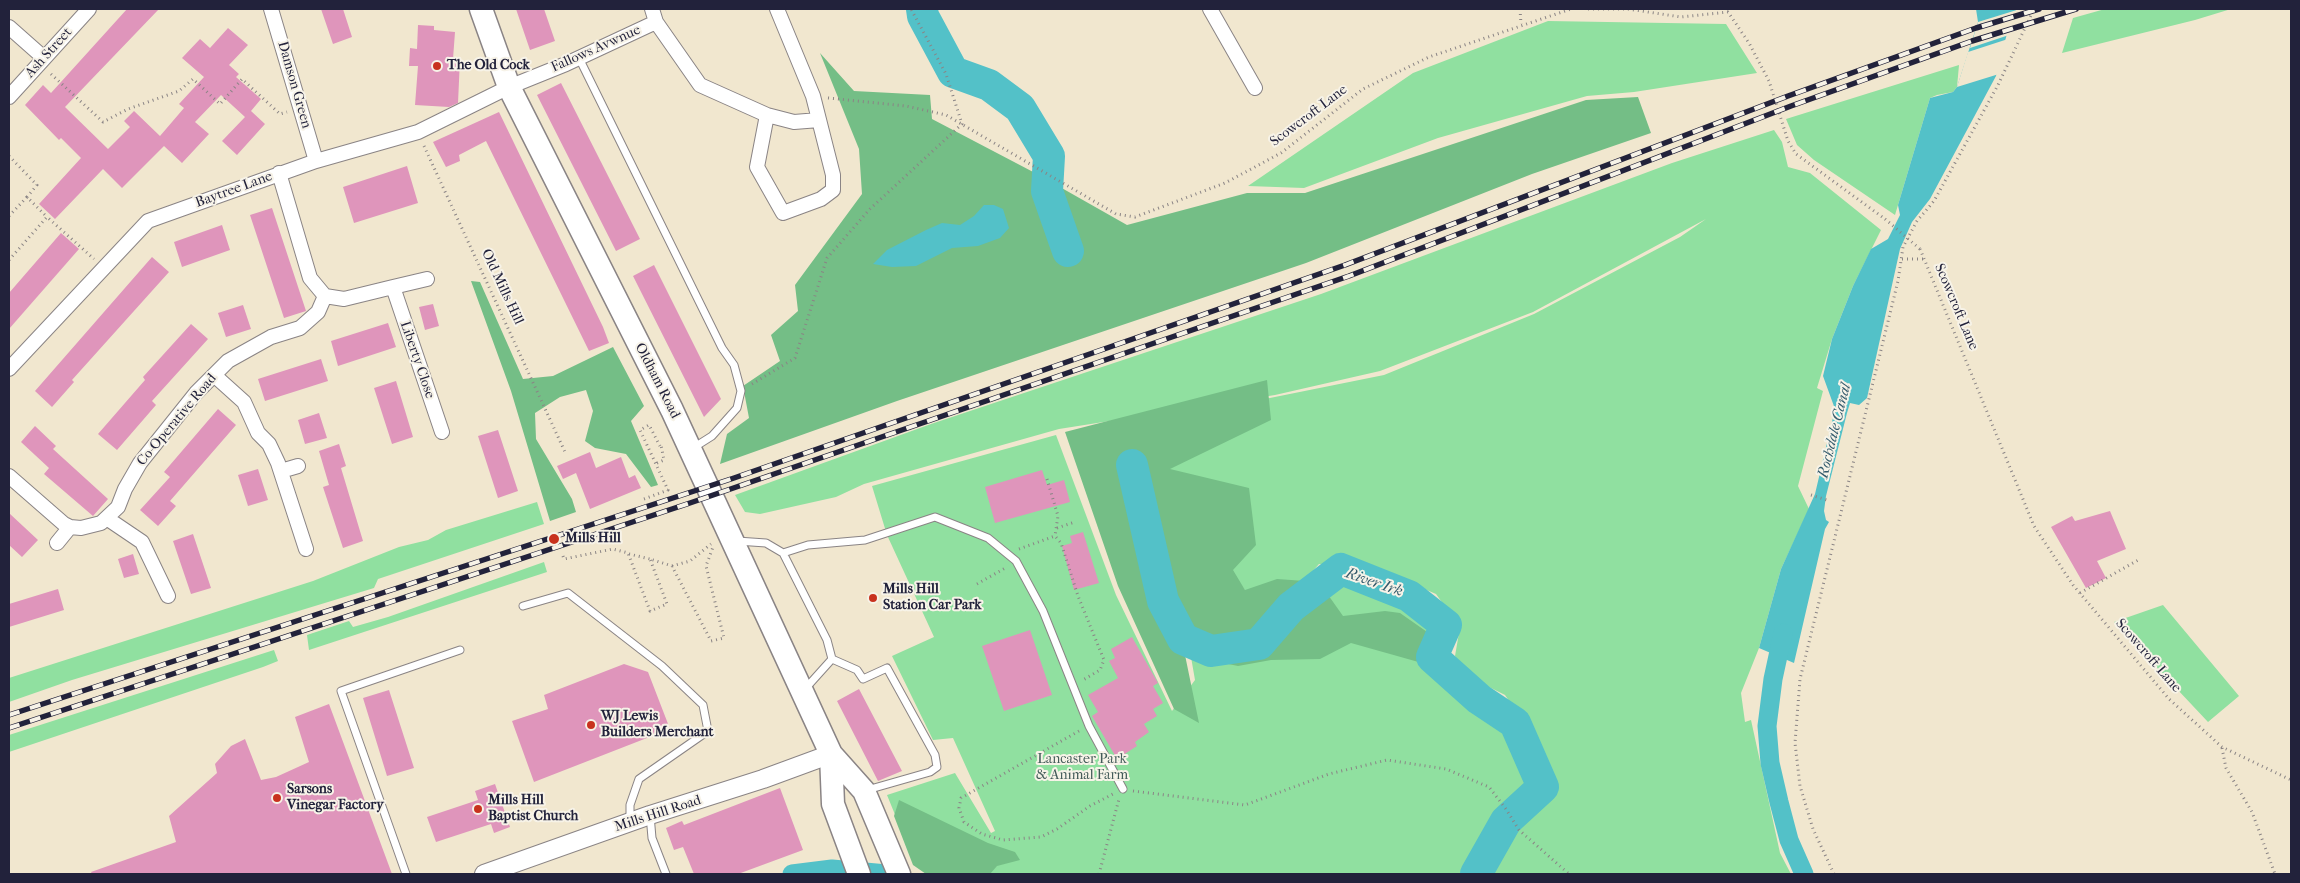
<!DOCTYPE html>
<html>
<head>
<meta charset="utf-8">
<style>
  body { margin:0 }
  #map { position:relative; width:2300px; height:883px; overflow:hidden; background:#f1e7cf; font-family:"IM FELL French Canon",serif }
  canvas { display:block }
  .frame { position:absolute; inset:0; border:10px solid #22223b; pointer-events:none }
</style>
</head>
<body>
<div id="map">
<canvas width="2300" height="883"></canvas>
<div class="frame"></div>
</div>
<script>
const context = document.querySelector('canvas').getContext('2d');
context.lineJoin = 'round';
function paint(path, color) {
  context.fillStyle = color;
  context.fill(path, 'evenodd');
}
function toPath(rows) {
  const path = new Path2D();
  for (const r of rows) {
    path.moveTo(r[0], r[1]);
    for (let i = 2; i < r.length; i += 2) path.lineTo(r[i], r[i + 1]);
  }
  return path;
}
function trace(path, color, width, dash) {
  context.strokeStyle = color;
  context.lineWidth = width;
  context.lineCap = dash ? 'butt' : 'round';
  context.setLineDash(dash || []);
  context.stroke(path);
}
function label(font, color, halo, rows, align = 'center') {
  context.font = font + ' "IM FELL French Canon",serif';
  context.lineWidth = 4;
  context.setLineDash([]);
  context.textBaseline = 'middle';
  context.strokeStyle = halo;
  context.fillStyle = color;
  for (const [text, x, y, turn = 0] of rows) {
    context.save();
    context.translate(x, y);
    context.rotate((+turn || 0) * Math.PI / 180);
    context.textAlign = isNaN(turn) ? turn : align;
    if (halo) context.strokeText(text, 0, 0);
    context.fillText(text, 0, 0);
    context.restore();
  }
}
const green = toPath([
  [2105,9,2231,9,2195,20,2062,53,2073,18],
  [1548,21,1726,24,1757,73,1634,92,1587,96,1438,138,1304,188,1248,186,1413,73],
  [1959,65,1957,87,1953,92,1937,95,1930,98,1895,215,1814,160,1797,145,1786,119],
  [1774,130,1782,142,1788,167,1810,173,1881,230,1853,286,1832,339,1817,388,1823,391,1798,486,1809,509,1781,569,1759,648,1741,693,1745,722,1751,720,1780,853,1791,874,968,874,909,849,887,795,955,773,991,833,995,831,953,738,933,740,892,656,934,637,887,535,872,486,1056,435,1116,595,1172,711,1195,680,1191,657,1268,647,1318,594,1346,580,1407,599,1437,626,1429,658,1473,703,1500,718,1513,729,1525,758,1547,757,1505,695,1465,675,1455,656,1460,627,1436,594,1387,573,1319,564,1268,622,1126,427,1384,375,1534,314,1680,237,1706,219,1533,312,1380,371,1275,395,1059,429,864,484,836,497,760,514,745,512,735,495,931,424,1321,294,1672,163],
  [537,502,544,524,378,579,374,588,72,680,9,702,9,678,313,581,399,547,428,540,446,530],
  [544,562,547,572,309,650,307,635,349,621,353,627,388,617],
  [2163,605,2239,696,2208,722,2114,622],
  [274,650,278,661,263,667,9,752,9,735]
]);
const forest = toPath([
  [820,53,854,91,930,95,932,119,1037,174,1127,225,1247,193,1305,193,1586,100,1638,97,1651,133,1532,174,1306,263,897,401,720,464,727,434,749,418,743,386,780,361,771,335,798,311,795,285,862,194,859,149],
  [471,281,480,282,523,379,553,376,613,347,644,406,631,421,658,485,651,487,626,454,595,448,585,441,593,411,586,390,560,397,535,413,536,439,572,499,576,512,550,521,511,391],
  [1267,380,1271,420,1170,469,1249,488,1256,545,1233,570,1245,590,1277,579,1319,582,1343,616,1385,611,1400,613,1430,634,1422,663,1351,643,1320,659,1271,660,1238,666,1185,655,1199,723,1174,709,1118,586,1065,432],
  [899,800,988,843,1015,852,1020,860,997,866,990,874,926,874,913,865,894,816]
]);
const water = toPath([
  [1976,9,2017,9,2010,22,1996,76,1930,199,1912,222,1900,249,1867,398,1859,405,1850,403,1847,413,1826,496,1824,511,1826,520,1829,522,1825,529,1794,663,1759,648,1781,569,1815,494,1835,409,1823,376,1832,339,1853,286,1871,249,1888,239,1900,215,1898,205,1930,98,1953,92,1957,87,1978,22],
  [984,205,994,205,1003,209,1009,228,1000,238,978,246,952,248,916,266,892,267,873,264,887,250,926,230,942,223,960,225,974,216]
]);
const pier = toPath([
  [2020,9,2009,35,1970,48,1978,22],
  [2008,39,1999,74,1957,87,1968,52]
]);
const canal = toPath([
  [1783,633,1773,679,1767,726,1770,763,1779,802,1789,840,1804,874],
  [792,874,832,869,887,874]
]);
const river = toPath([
  [922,9,923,16,953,72,989,85,1020,108,1049,156,1047,191,1068,251],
  [1132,465,1163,601,1183,639,1211,651,1259,644,1291,607,1341,569,1409,596,1446,625,1432,657,1479,699,1515,723,1543,787,1506,821,1476,874]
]);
const building = toPath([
  [127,9,159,9,65,107,108,149,130,127,124,121,134,111,160,136,184,108,179,104,204,77,182,58,200,39,210,48,228,28,248,45,229,65,239,74,236,77,261,99,251,111,265,124,237,155,222,141,245,117,221,95,195,122,209,134,182,163,164,146,122,188,103,169,55,219,39,204,81,158,61,138,59,140,25,105,43,85,51,93],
  [321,9,343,9,352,37,333,44],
  [516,9,544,9,555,41,530,50],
  [418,25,434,26,434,30,455,32,453,59,460,59,458,103,449,107,415,105,418,66,409,66,410,48,417,49],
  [561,83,640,239,616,251,537,95],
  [499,112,603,327,609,343,589,351,486,141,459,155,460,161,446,167,433,142],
  [407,166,418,203,354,223,343,187],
  [272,208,306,311,284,318,250,215],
  [222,225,230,250,182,267,174,242],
  [61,233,79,249,9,329,9,293],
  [152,257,169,272,72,380,74,382,52,407,35,391],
  [654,265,721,399,704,417,633,276],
  [433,304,439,326,425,330,419,307],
  [243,305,251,329,226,337,218,313],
  [388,323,396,347,338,366,331,341],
  [191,324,208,339,152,401,156,405,117,450,98,434,145,380,143,377],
  [321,359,328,381,265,401,258,379],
  [396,381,413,437,392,444,374,388],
  [218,409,236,425,170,501,176,506,158,526,140,510,170,477,164,472],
  [319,413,327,438,305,444,298,420],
  [35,426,56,446,53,449,108,499,93,516,44,474,49,468,21,442],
  [498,430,518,491,498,498,478,436],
  [339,444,346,466,341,468,363,541,343,548,323,487,329,485,319,451],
  [590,452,596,468,621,457,629,478,635,475,641,488,590,509,576,473,563,479,557,466],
  [258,469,268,500,248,506,238,475],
  [1042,470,1047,485,1064,480,1070,502,995,523,985,487],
  [2110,511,2126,549,2097,561,2106,578,2086,588,2051,527,2072,516,2075,521],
  [9,513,38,540,22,557,9,545],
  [1083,532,1099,583,1074,590,1062,546,1072,543,1070,536],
  [193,534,211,588,191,594,173,541],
  [133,554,139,574,124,578,118,559],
  [58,589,64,610,9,627,9,604],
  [1030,630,1052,695,1004,711,982,646],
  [1132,637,1158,683,1153,686,1163,703,1153,709,1157,716,1144,724,1149,732,1135,742,1137,746,1117,759,1092,716,1098,712,1088,695,1118,678,1109,661,1115,658,1111,649],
  [624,664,648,672,670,729,534,782,512,721,548,709,544,695],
  [859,689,902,771,878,781,837,701],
  [389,690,414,768,387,776,363,698],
  [329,704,392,874,92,874,91,872,176,842,169,816,217,773,215,764,231,746,245,739,261,780,276,777,309,762,295,717],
  [495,784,510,827,494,833,491,824,436,842,427,817,478,800,475,791],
  [780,788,803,850,738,874,694,874,683,847,674,850,666,828,682,821,684,825]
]);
const path = toPath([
  [1520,9,1521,24],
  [1588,9,1628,9,1681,17,1728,12,1749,43,1769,81,1788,141,1796,154,1885,219],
  [51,74,103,122,128,109,179,91,193,79,220,104,242,79,280,114,287,112],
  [828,98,906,106,946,115,1116,214,1135,217,1225,183,1281,153,1363,89,1429,57,1571,9],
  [424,146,565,452],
  [9,156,37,185,27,197,47,217],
  [9,216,27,197],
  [1920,249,2034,526,2073,585,2169,699,2222,747,2291,780],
  [1902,259,1924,259],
  [9,260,47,217,94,259],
  [752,384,795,358,827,258,870,209,962,124,946,74,911,9],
  [657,463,664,460,661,445],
  [1047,479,1058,516,1055,536],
  [1811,495,1830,501],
  [644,499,668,490,640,430,649,425,660,446],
  [1057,528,1075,522],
  [1019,549,1055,536,1061,543,1078,596,1104,660,1100,670,1083,680],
  [629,554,650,559],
  [563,556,564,559,613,549,628,553,650,611,667,604,650,559,672,566,711,641,724,638,706,566,713,547],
  [672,566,690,561,711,544],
  [977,584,1007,567],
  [2080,593,2140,559],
  [1079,731,961,798,959,808,964,822,982,834,1003,840,1041,837,1057,829,1090,806,1113,794],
  [2222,748,2226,768,2252,812,2275,874],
  [1133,791,1245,805,1329,774,1387,760,1446,769,1489,787,1506,809,1519,830,1569,874],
  [1099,874,1119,799],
  [1834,874,1813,829,1800,786,1795,743,1800,679,1898,281,1903,247,1917,221,1934,201,1998,85,2034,9]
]);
const service = toPath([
  [579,58,722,348,734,365,741,391,737,408,712,436,693,448],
  [737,541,766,543,783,553,827,640,832,659,805,689],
  [783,553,808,545,865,540,935,517,988,538,1016,561,1043,611,1089,726,1123,789],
  [523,606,568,593,662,666,703,705,708,731,639,779,630,805,630,822],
  [832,659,857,670,863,679,887,668,935,755,937,767,930,772,867,790],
  [650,815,652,838,666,874],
  [406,874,341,691,460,650]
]);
const minor = toPath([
  [271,9,316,161],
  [652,9,656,22,700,85,767,115,794,122,819,120],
  [1210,9,1255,88],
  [9,27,44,58],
  [9,97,89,9],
  [767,115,757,167,783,213,821,199,833,190,833,175,813,96,777,9],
  [393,287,427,279],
  [325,296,344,299,393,287,442,432],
  [9,369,148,221,316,161,418,132,509,87,566,64,656,22],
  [214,375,244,402,258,433,269,444,278,463,306,549],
  [281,471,298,466],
  [9,476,64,524,70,527,81,528,101,523,118,507,125,489,140,463,196,393,228,361,271,337,300,328,318,312,325,296,310,278,279,173],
  [108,519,142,542,168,596],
  [57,543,70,527]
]);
const tertiary = toPath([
  [484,874,650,815,763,779,831,754]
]);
const primary = toPath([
  [481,9,509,87,672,410,831,754,864,791,899,874],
  [831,754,833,804,859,874]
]);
const rail = toPath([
  [9,715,734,478,1345,265,1788,96,1976,28,2039,9],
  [9,728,687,504,1349,276,1791,106,1972,41,2076,9]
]);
const pathBridge = toPath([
  [1885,219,1920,249]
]);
const markers = [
  [437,66,5,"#c8321e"],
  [554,539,6,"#c8321e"],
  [873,598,5,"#c8321e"],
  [591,725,5,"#c8321e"],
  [277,798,5,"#c8321e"],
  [478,809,5,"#c8321e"]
];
const streetNames = [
  ["Fallows Avwnue",596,49,-24],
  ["Ash Street",49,53,-48],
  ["Damson Green",294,85,74],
  ["Scowcroft Lane",1309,116,-37],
  ["Baytree Lane",234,190,-20],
  ["Old Mills Hill",502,287,65],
  ["Scowcroft Lane",1956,307,67],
  ["Liberty Close",417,360,71],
  ["Oldham Road",657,381,63],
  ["Co-Operative Road",177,420,-50],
  ["Scowcroft Lane",2148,656,49],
  ["Mills Hill Road",658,814,-18]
];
const poiNames = [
  ["The Old Cock",447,66],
  ["Mills Hill",565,539],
  ["Mills Hill",883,590],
  ["Station Car Park",883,606],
  ["WJ Lewis",601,717],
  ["Builders Merchant",601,733],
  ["Sarsons",287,790],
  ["Vinegar Factory",287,806],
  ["Mills Hill",488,801],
  ["Baptist Church",488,817]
];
const parkNames = [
  ["Lancaster Park",1082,760],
  ["& Animal Farm",1082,776]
];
const waterNames = [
  ["Rochdale Canal",1835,431,-76],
  ["River Irk",1374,583,19]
];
paint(green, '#90e0a0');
paint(forest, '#74be86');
paint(water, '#53c1c8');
paint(pier, '#f1e7cf');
trace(canal, '#53c1c8', 19);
trace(river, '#53c1c8', 32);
paint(building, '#df95bb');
trace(service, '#8a8485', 9);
trace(minor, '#8a8485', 16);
trace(tertiary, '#8a8485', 20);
trace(primary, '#8a8485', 25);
trace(path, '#8a8485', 3, [1, 4]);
trace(service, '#fff', 7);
trace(minor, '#fff', 14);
trace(tertiary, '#fff', 18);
trace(primary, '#fff', 22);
trace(rail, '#22223b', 5.5);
trace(rail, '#f7f3e8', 4, [11]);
trace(pathBridge, '#8a8485', 3, [1, 4]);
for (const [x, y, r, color] of markers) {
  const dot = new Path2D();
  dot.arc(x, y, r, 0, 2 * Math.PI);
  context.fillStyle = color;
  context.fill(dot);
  trace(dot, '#f7f3e8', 2);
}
label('14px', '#22223b', '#f7f3e8', streetNames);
label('bold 14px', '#22223b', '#f7f3e8', poiNames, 'left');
label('14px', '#435b59', '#f7f3e8', parkNames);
label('italic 15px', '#335a6c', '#f7f3e8', waterNames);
</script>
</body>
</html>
